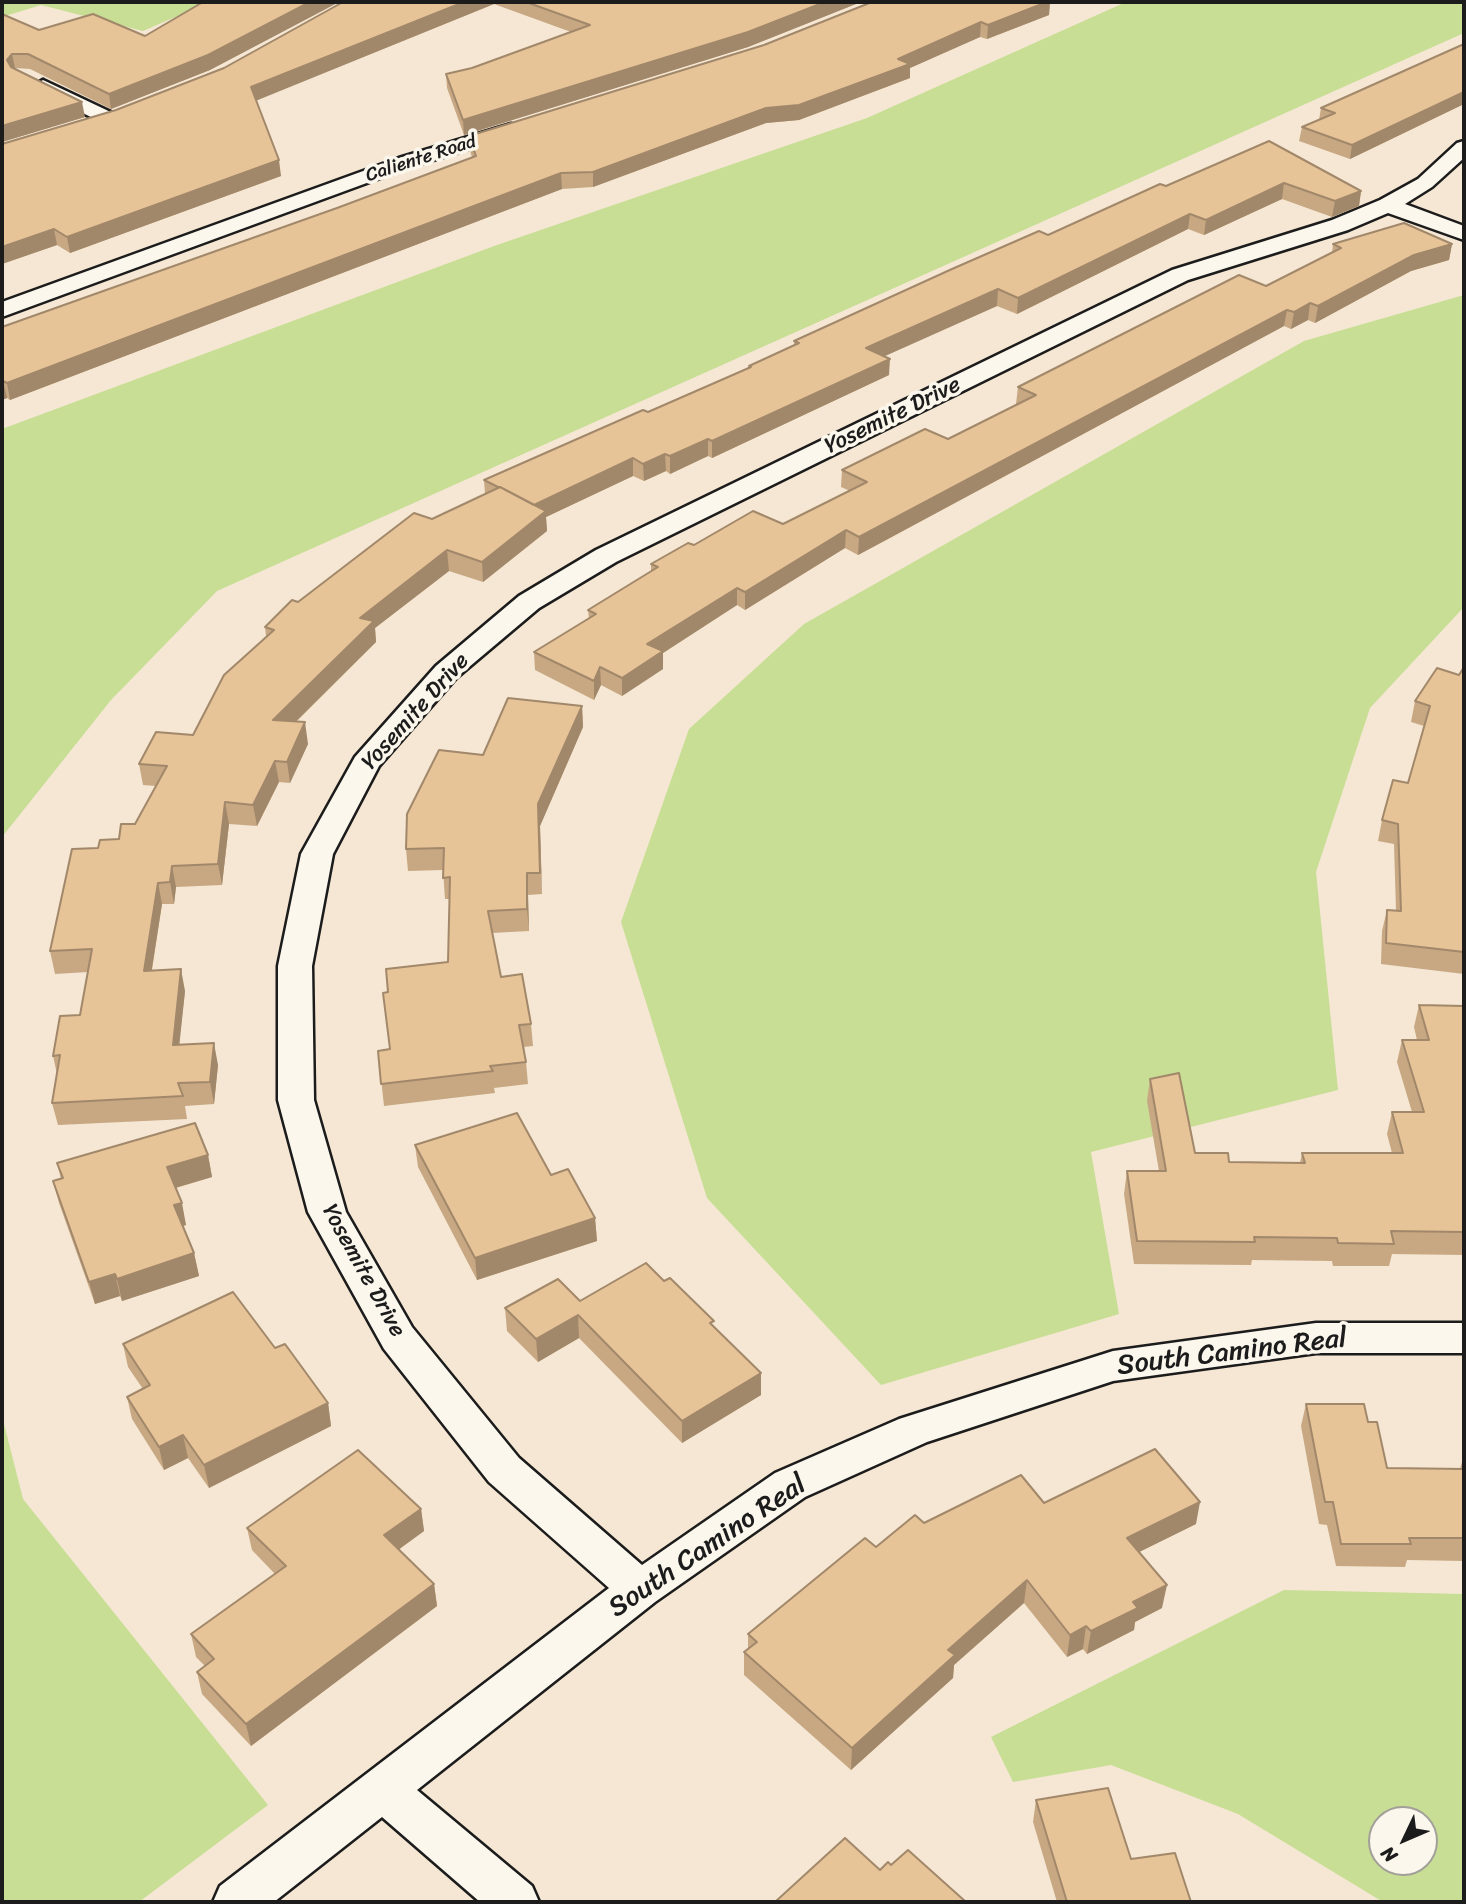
<!DOCTYPE html>
<html>
<head>
<meta charset="utf-8">
<style>
  body { margin:0 }
  #map { position:relative; width:1466px; height:1904px; overflow:hidden; background:#f5e7d3; font-family:Sriracha,sans-serif }
  canvas { display:block }
  .frame { position:absolute; inset:0; border:4px solid #1c1c1c; pointer-events:none }
  .north { position:absolute; left:1368px; top:1806px; width:70px; height:70px; box-sizing:border-box; background:#fbf7ec; border:2px solid #a29f99; border-radius:50%; rotate:226deg; font-size:19px; font-weight:700; line-height:28px; text-align:center; color:#1c1c1c }
  .north::after { content:''; display:block; margin:auto; width:24px; height:32px; background:#1c1c1c; clip-path:polygon(50% 0,100% 100%,50% 72%,0 100%) }
</style>
</head>
<body>
<div id="map">
<canvas width="1466" height="1904"></canvas>
<div class="frame"></div>
<div class="north">N</div>
</div>
<script>
const context = document.querySelector('canvas').getContext('2d');
context.lineJoin = 'round';
function paint(path, color) {
  context.fillStyle = color;
  context.fill(path, 'evenodd');
}
function toPath(rows) {
  const path = new Path2D();
  for (const r of rows) {
    path.moveTo(r[0], r[1]);
    for (let i = 2; i < r.length; i += 2) path.lineTo(r[i], r[i + 1]);
  }
  return path;
}
function trace(path, color, width, dash) {
  context.strokeStyle = color;
  context.lineWidth = width;
  context.lineCap = dash ? 'butt' : 'round';
  context.setLineDash(dash || []);
  context.stroke(path);
}
function label(font, color, halo, rows, align = 'center') {
  context.font = font + ' Sriracha,sans-serif';
  context.lineWidth = 7;
  context.setLineDash([]);
  context.textBaseline = 'middle';
  context.strokeStyle = halo;
  context.fillStyle = color;
  for (const [text, x, y, turn = 0] of rows) {
    context.save();
    context.translate(x, y);
    context.rotate((+turn || 0) * Math.PI / 180);
    context.textAlign = isNaN(turn) ? turn : align;
    if (halo) context.strokeText(text, 0, 0);
    context.fillText(text, 0, 0);
    context.restore();
  }
}
const green = toPath([
  [2,2,210,2,143,31,41,5,2,17],
  [1126,2,1464,2,1464,33,217,591,111,700,2,837,2,429,497,245,867,118],
  [1464,295,1464,607,1370,708,1316,872,1338,1090,1091,1152,1119,1314,881,1385,707,1198,621,922,689,729,804,624,1304,341],
  [2,1416,23,1499,268,1805,139,1902,2,1902],
  [1284,1590,1464,1594,1464,1902,1383,1902,1238,1814,1111,1765,1013,1782,991,1737],
  [1424,1820,1424,1862,1382,1862,1382,1820]
]);
const minor = toPath([
  [43,80,117,115,120,119,110,125,103,123,36,90,33,86,43,80],
  [511,124,518,126,521,130,518,134,413,166,2,317,2,302,399,158,511,124],
  [1464,141,1464,158,1432,187,1405,204,1464,226,1464,240,1388,213,1348,230,1188,280,616,562,539,608,456,678,379,766,333,854,312,966,314,1100,346,1212,412,1327,519,1458,642,1565,775,1473,899,1419,1113,1351,1316,1323,1464,1323,1464,1353,1316,1353,1113,1381,927,1442,805,1497,655,1602,417,1790,532,1886,539,1902,480,1902,382,1817,274,1902,213,1902,220,1886,609,1588,489,1482,384,1349,308,1212,278,1100,278,966,301,854,355,757,436,666,519,596,596,550,1172,270,1332,220,1380,200,1418,179,1457,143,1464,141]
]);
const wall = toPath([
  [203,2,339,2,210,70,111,109,30,69,15,68,85,117,2,142,2,14,39,30,145,36],
  [343,2,861,2,748,47,464,135,447,88,446,74,472,68,571,32,494,4,256,100,281,176,70,253,57,245,2,264,2,144,116,110,224,68],
  [872,2,1050,2,1049,15,987,39,980,37,910,68,910,78,799,120,766,123,593,187,562,189,10,400,7,398,2,400,2,327,337,208,472,157,470,151,469,136,764,45],
  [1464,44,1464,104,1350,159,1299,141,1302,127,1319,120,1321,108],
  [1269,141,1361,191,1359,206,1332,217,1282,199,1204,235,1188,229,1017,314,997,306,884,356,889,375,712,458,708,456,670,474,666,471,644,481,633,476,546,517,547,531,483,582,449,571,375,628,376,642,296,722,308,744,290,783,279,782,257,826,229,824,222,885,176,887,174,904,162,904,152,970,185,991,179,1044,218,1065,214,1104,185,1106,187,1119,58,1125,52,1103,57,1074,53,1056,80,1015,88,972,55,974,50,951,98,848,119,839,135,824,156,786,143,785,139,764,193,735,266,636,265,627,298,602,432,519,485,494,484,480,648,412,749,368,749,366,794,346,794,341,1166,186],
  [1333,244,1452,244,1449,260,1411,271,1315,323,1308,320,1291,329,1284,326,890,538,858,555,845,548,745,610,737,605,663,653,663,669,622,696,601,685,594,700,535,670,534,652,589,619,588,610,651,572,651,564,694,545,783,524,850,491,841,487,842,470,948,439,1018,404,1016,404,1018,387,1266,286,1332,253],
  [1464,667,1464,974,1381,964,1382,931,1387,910,1396,911,1394,844,1378,841,1382,820,1408,783,1424,726,1411,722,1415,701,1459,675],
  [582,706,583,727,540,826,542,894,528,895,529,931,492,933,501,977,531,1024,533,1046,524,1047,526,1062,528,1084,494,1088,495,1093,384,1106,378,1051,390,1049,388,992,448,962,450,899,445,899,443,870,408,871,406,849,483,755],
  [1419,1005,1464,1006,1464,1255,1392,1254,1389,1266,1333,1266,1332,1261,1252,1260,1251,1265,1134,1264,1124,1194,1127,1171,1159,1171,1147,1101,1150,1079,1195,1153,1229,1162,1300,1163,1302,1153,1392,1153,1387,1134,1392,1112,1412,1112,1397,1062,1402,1040,1417,1040,1414,1027],
  [415,1145,551,1175,595,1218,597,1241,477,1280,418,1167],
  [208,1155,212,1177,176,1188,186,1225,183,1226,194,1253,199,1276,122,1301,120,1296,95,1304,59,1203,53,1181,61,1179,57,1163],
  [580,1301,714,1327,761,1373,761,1395,682,1443,579,1338,538,1362,507,1331,505,1308],
  [123,1344,275,1348,328,1403,331,1426,209,1488,188,1458,164,1470,132,1419,127,1397,143,1389,128,1367],
  [1306,1404,1368,1422,1387,1468,1460,1469,1464,1455,1464,1561,1407,1560,1405,1567,1336,1566,1327,1525,1319,1524,1301,1426],
  [1044,1503,1196,1524,1139,1552,1162,1608,1135,1622,1134,1630,1087,1654,1083,1649,1067,1657,1024,1603,954,1665,953,1678,851,1770,744,1675,744,1652,748,1649,748,1634,876,1547,924,1523],
  [421,1509,424,1531,398,1550,434,1584,437,1606,251,1746,202,1694,197,1672,205,1666,196,1657,191,1634,275,1574,252,1550,247,1528],
  [1036,1800,1131,1859,1191,1902,1057,1902,1033,1822]
]);
const shadedWall = toPath([
  [310,2,339,2,210,70,111,109,109,94],
  [464,2,494,2,494,4,253,102,251,87],
  [825,2,861,2,748,47,464,135,463,120],
  [1031,2,1050,2,1049,15,987,39,988,25],
  [981,22,980,37,910,68,910,78,799,120,766,123,593,187,593,172,898,59],
  [12,54,15,68,9,75,7,60],
  [1464,92,1464,104,1350,159,1352,145],
  [82,102,85,117,2,142,2,126],
  [279,160,281,176,70,253,67,237],
  [561,173,562,189,10,400,7,383],
  [1284,183,1282,199,1204,235,1206,220],
  [1361,191,1359,206,1332,217,1335,201],
  [1190,214,1188,229,1017,314,1018,298],
  [54,229,57,245,2,264,2,247],
  [1452,244,1449,260,1411,271,1315,323,1318,306,1414,255],
  [998,289,997,306,865,365,866,348],
  [1310,303,1308,320,1291,329,1294,312],
  [1287,310,1284,326,858,555,859,537],
  [890,359,889,375,712,458,712,441],
  [3,381,7,398,2,400,2,382],
  [708,439,708,456,670,474,670,456],
  [665,454,666,471,644,481,643,464],
  [633,458,633,476,546,517,547,531,483,582,482,562,532,506],
  [846,530,845,548,745,610,745,592],
  [447,550,449,571,375,628,376,642,276,741,273,720,360,618],
  [737,588,737,605,663,653,663,669,622,696,622,678,647,644],
  [600,667,601,685,594,700,594,681],
  [582,706,583,727,540,826,542,894,538,804],
  [305,722,308,744,290,783,287,762],
  [275,761,279,782,257,826,253,805],
  [225,802,229,824,222,885,218,864],
  [172,866,176,887,174,904,170,882],
  [527,873,528,895,529,931,527,909],
  [158,883,162,904,148,993,144,971],
  [181,969,185,991,177,1067,173,1045],
  [214,1043,218,1065,214,1104,210,1082],
  [208,1155,212,1177,171,1189,167,1167],
  [182,1203,186,1225,179,1227,174,1205],
  [595,1218,597,1241,477,1280,475,1258],
  [194,1253,199,1276,122,1301,117,1279],
  [115,1274,120,1296,95,1304,89,1282],
  [578,1315,579,1338,538,1362,536,1339],
  [761,1373,761,1395,682,1443,682,1421],
  [328,1403,331,1426,209,1488,204,1465],
  [183,1435,188,1458,164,1470,159,1447],
  [1200,1502,1196,1524,1123,1560,1127,1538],
  [421,1509,424,1531,387,1558,384,1535],
  [1027,1580,1024,1603,954,1665,953,1678,851,1770,852,1748,948,1650],
  [434,1584,437,1606,251,1746,246,1724],
  [1167,1585,1162,1608,1135,1622,1134,1630,1087,1654,1091,1631,1133,1602],
  [1086,1626,1083,1649,1067,1657,1070,1635]
]);
const building = toPath([
  [203,2,310,2,208,55,109,94,28,54,12,54,7,60,11,67,82,102,2,126,2,14,39,30,93,14,145,36,203,2],
  [343,2,464,2,251,87,279,160,67,237,54,229,2,247,2,144,116,110,224,68,343,2],
  [526,2,825,2,748,32,463,120,446,74,472,68,590,25,526,2],
  [872,2,1047,2,988,25,981,22,898,59,910,64,799,105,766,108,593,172,561,173,7,383,3,381,2,382,2,327,337,208,476,156,469,136,764,45,872,2],
  [1464,44,1464,92,1352,145,1302,127,1335,113,1321,108,1464,44],
  [1269,141,1361,191,1335,201,1284,183,1206,220,1190,214,1018,298,998,289,866,348,890,359,712,441,708,439,670,456,665,454,643,464,633,458,534,505,500,487,498,487,484,480,643,410,648,412,751,367,749,366,799,343,794,341,952,269,1039,231,1048,235,1160,184,1166,186,1269,141],
  [1404,223,1452,244,1414,255,1318,306,1310,303,1294,312,1287,310,859,537,846,530,745,592,737,588,647,644,663,651,622,678,600,667,594,681,534,652,596,614,588,610,658,567,651,564,688,543,694,545,753,511,783,524,867,482,842,470,925,429,948,439,1036,395,1018,387,1239,275,1266,286,1341,248,1333,244,1404,223],
  [500,487,546,511,482,562,447,550,360,618,374,621,273,720,305,722,287,762,275,761,253,805,225,802,218,864,172,866,170,882,158,883,144,971,181,969,173,1045,214,1043,210,1082,178,1083,183,1096,52,1103,60,1055,53,1056,60,1016,80,1015,92,949,50,951,72,849,98,848,100,840,119,839,121,824,135,824,167,766,139,764,156,732,193,735,224,675,274,630,265,627,292,600,298,602,414,513,432,519,500,487],
  [1464,667,1464,952,1386,943,1387,910,1401,911,1398,824,1382,820,1393,780,1408,783,1430,706,1415,701,1437,668,1459,675,1464,667],
  [508,698,582,706,538,804,540,873,527,873,527,909,488,911,501,977,522,974,531,1024,519,1025,526,1062,490,1066,493,1071,381,1084,378,1051,390,1049,383,993,388,992,386,969,448,962,450,877,443,878,444,848,406,849,407,814,439,750,483,755,508,698],
  [1419,1005,1464,1006,1464,1232,1391,1231,1394,1244,1338,1243,1337,1238,1254,1237,1255,1242,1137,1241,1127,1171,1166,1171,1150,1079,1179,1073,1195,1153,1228,1153,1229,1162,1305,1163,1302,1153,1403,1153,1392,1112,1424,1112,1402,1040,1429,1040,1419,1005],
  [517,1113,551,1175,568,1169,595,1218,475,1258,415,1145,517,1113],
  [195,1123,208,1155,167,1167,182,1203,174,1205,194,1253,117,1279,115,1274,89,1282,53,1181,63,1178,57,1163,195,1123],
  [646,1263,664,1281,670,1278,714,1321,710,1323,761,1373,682,1421,578,1315,536,1339,505,1308,558,1279,580,1301,646,1263],
  [233,1292,275,1348,285,1344,328,1403,204,1465,183,1435,159,1447,127,1397,150,1385,123,1344,233,1292],
  [1306,1404,1364,1404,1368,1422,1377,1422,1387,1468,1464,1469,1464,1538,1409,1538,1411,1544,1341,1544,1333,1502,1325,1502,1306,1404],
  [1155,1449,1200,1502,1127,1538,1167,1585,1133,1602,1138,1608,1091,1631,1086,1626,1070,1635,1027,1580,948,1650,955,1655,852,1748,744,1652,757,1642,748,1634,865,1538,876,1547,915,1515,924,1523,1021,1475,1044,1503,1155,1449],
  [358,1450,421,1509,384,1535,434,1584,246,1724,197,1672,214,1659,191,1634,286,1566,247,1528,358,1450],
  [1108,1788,1131,1859,1175,1853,1191,1902,1067,1902,1036,1800,1108,1788],
  [845,1838,880,1870,888,1862,891,1865,908,1850,966,1902,775,1902,845,1838]
]);
const farStreetnames = [
  ["Caliente Road",421,159,-18]
];
const streetNames = [
  ["Yosemite Drive",893,416,-26],
  ["Yosemite Drive",416,712,-48],
  ["Yosemite Drive",363,1271,61]
];
const nearStreetnames = [
  ["South Camino Real",1232,1353,-7],
  ["South Camino Real",708,1547,-34]
];
paint(green, '#c7de94');
trace(minor, '#1c1c1c', 5);
paint(minor, '#fbf7ec');
paint(wall, '#c7a883');
paint(shadedWall, '#a2886a');
paint(building, '#e7c398');
trace(building, '#a2886a', 2);
label('19px', '#1c1c1c', '#fbf7ec', farStreetnames);
label('23px', '#1c1c1c', '#fbf7ec', streetNames);
label('28px', '#1c1c1c', '#fbf7ec', nearStreetnames);
</script>
</body>
</html>
